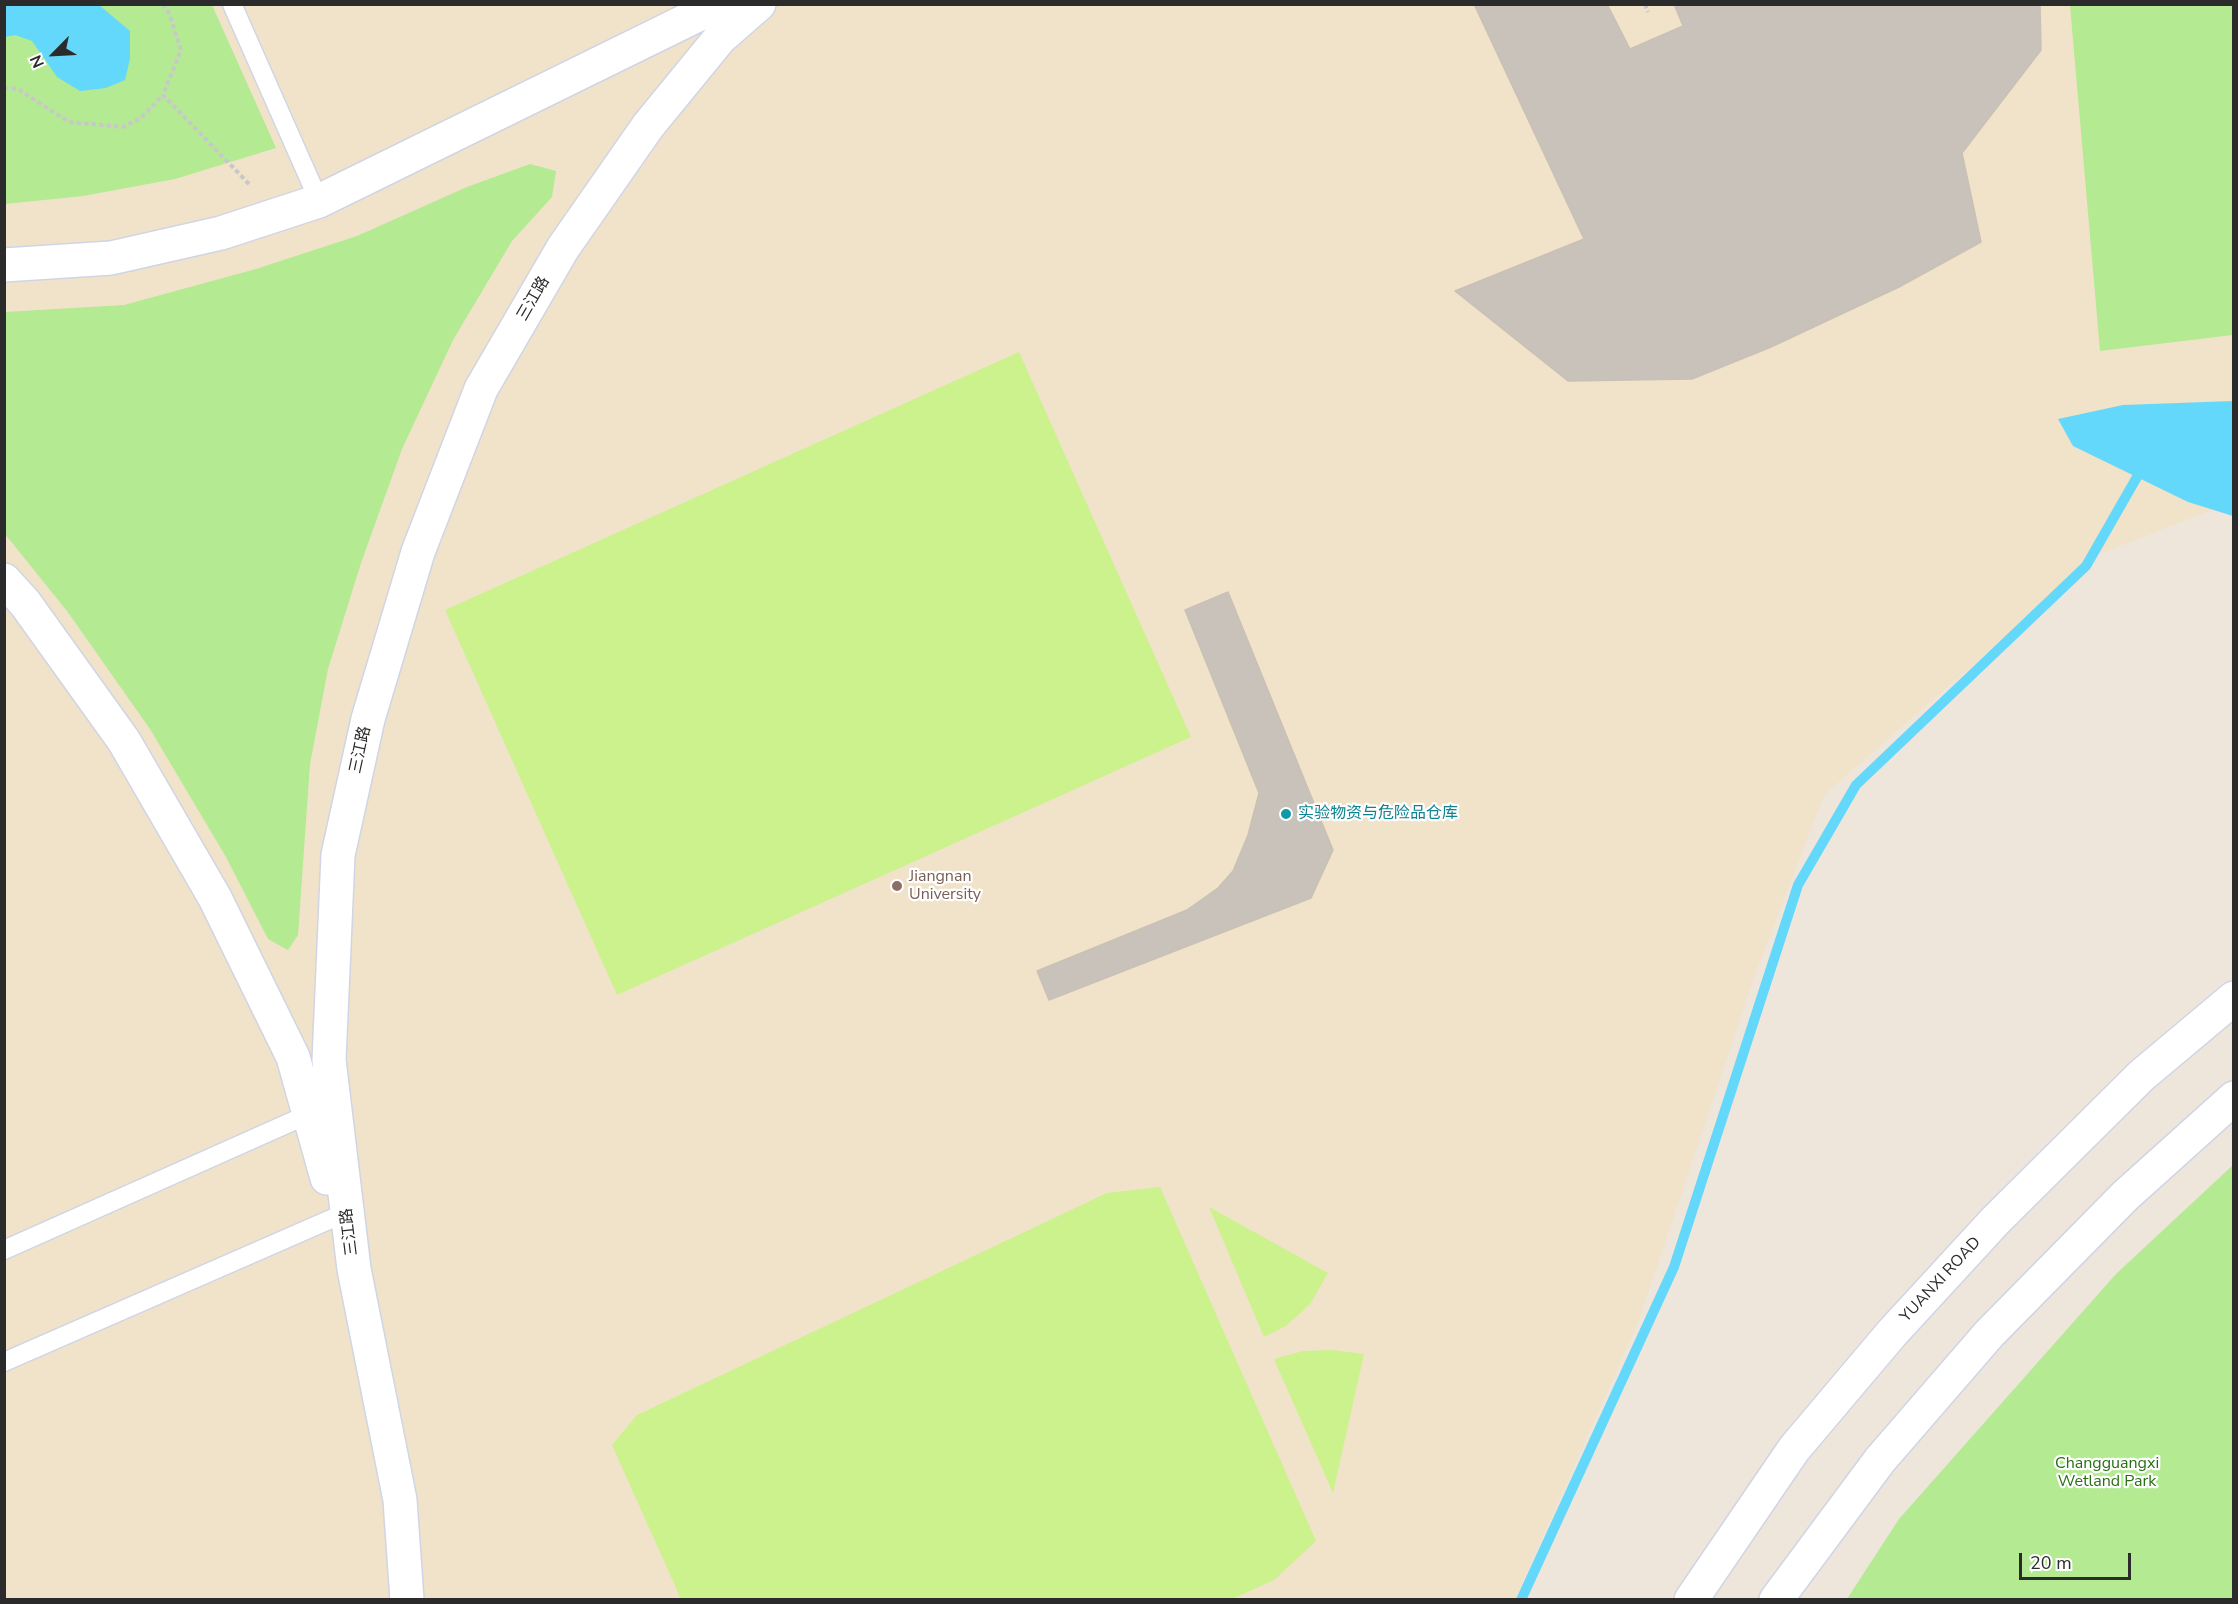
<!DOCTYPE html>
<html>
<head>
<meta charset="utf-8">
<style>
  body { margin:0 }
  #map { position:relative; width:2238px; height:1604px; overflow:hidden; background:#eee5db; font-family:"Nunito Sans",sans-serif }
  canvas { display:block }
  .frame { position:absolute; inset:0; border:6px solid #2b2b2b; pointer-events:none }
  .north { position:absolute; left:24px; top:24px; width:60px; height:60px; -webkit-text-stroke:4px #fff; paint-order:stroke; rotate:246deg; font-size:16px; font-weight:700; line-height:24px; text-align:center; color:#2b2b2b }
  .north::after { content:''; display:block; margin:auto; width:21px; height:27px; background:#2b2b2b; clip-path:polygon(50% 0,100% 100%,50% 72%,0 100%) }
  .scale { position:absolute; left:2019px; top:1553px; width:112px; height:27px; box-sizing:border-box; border:3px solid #2b2b2b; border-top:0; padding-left:8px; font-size:18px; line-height:21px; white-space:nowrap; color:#2b2b2b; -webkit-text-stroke:4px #fff; paint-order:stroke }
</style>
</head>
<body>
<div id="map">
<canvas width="2238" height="1604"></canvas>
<div class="frame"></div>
<div class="north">N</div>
<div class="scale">20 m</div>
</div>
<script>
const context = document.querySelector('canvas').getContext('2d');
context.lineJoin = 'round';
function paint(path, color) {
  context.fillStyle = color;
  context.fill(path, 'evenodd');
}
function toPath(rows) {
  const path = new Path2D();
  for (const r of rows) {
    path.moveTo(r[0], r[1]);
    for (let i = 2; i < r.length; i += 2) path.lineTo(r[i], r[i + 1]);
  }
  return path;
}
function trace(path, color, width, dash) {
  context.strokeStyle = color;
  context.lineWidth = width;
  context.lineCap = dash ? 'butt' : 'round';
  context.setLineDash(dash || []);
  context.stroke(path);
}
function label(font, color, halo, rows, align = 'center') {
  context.font = font + ' "Nunito Sans","Noto Sans SC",sans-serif';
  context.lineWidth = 4.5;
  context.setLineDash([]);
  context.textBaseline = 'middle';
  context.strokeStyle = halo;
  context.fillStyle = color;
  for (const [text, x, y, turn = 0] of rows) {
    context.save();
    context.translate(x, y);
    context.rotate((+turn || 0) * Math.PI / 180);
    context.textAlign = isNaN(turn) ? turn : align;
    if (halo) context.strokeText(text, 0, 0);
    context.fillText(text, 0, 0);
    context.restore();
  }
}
const education = toPath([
  [5,5,2233,5,2233,502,2099,554,1824,795,1754,977,1639,1320,1515,1599,5,1600]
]);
const green = toPath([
  [4,5,212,5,276,148,175,179,83,196,5,204],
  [2070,5,2233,5,2233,335,2100,351],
  [530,164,556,171,552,197,512,241,453,340,402,449,361,563,328,669,310,764,298,935,288,950,268,939,226,857,150,729,67,611,5,534,5,312,124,305,256,269,357,236,467,187],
  [2233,1165,2233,1599,1847,1599,1899,1519,2116,1274]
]);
const pitch = toPath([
  [1019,352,1191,737,617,995,445,610],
  [1160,1187,1316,1541,1274,1580,1230,1600,681,1599,612,1445,637,1415,1107,1193],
  [1209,1207,1328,1273,1310,1304,1286,1326,1264,1337],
  [1332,1350,1364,1354,1333,1493,1274,1359,1303,1351]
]);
const water = toPath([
  [4,5,99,5,130,31,130,59,125,80,106,88,80,91,57,77,32,41,15,35,5,37],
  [2233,401,2233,516,2188,502,2073,446,2058,419,2123,405]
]);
const stream = toPath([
  [1521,1600,1674,1267,1798,885,1856,785,2086,566,2137,477]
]);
const building = toPath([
  [1474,4,1607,4,1630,49,1683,26,1674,4,2040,4,2041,50,1962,153,1981,242,1899,287,1771,347,1692,379,1568,381,1455,291,1584,239,1474,4],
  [1228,592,1333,850,1311,898,1049,1000,1037,971,1187,910,1218,888,1233,871,1248,835,1259,793,1185,610,1228,592]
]);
const path = toPath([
  [163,4,169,13,181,50,163,95,251,186],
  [1645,4,1648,12],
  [4,88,18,89,69,122,123,127,141,118,163,95]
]);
const service = toPath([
  [232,4,319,201],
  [4,1250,309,1114],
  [4,1362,338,1216]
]);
const minor = toPath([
  [4,265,111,258,221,233,319,201,720,4],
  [4,580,25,603,124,741,215,898,293,1057,327,1178],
  [407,1600,400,1500,354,1269,329,1060,338,855,368,719,418,552,481,389,563,248,648,126,720,38,759,4]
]);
const secondary = toPath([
  [1691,1600,1794,1449,1892,1333,1995,1221,2141,1076,2234,998],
  [1776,1600,1880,1460,1989,1334,2125,1196,2234,1098]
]);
const markers = [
  [1286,814,6,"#0f9aa8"],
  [897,886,6,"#8d6e63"]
];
const streetNames = [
  ["三江路",534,299,-60],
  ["三江路",361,750,-78],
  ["三江路",350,1232,-97],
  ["YUANXI ROAD",1941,1280,-47]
];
const cultureNames = [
  ["实验物资与危险品仓库",1298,814]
];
const educationNames = [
  ["Jiangnan",909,877],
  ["University",909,895]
];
const parkNames = [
  ["Changguangxi",2107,1464],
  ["Wetland Park",2107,1482]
];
paint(education, '#f1e3c9');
paint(green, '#b3ea92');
paint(pitch, '#cbf28d');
paint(water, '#64d8fa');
trace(stream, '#64d8fa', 10);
paint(building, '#c9c2bb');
trace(building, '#cac1b5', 1.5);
trace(service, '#d0d5e5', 21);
trace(minor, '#d0d5e5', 36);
trace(secondary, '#d0d5e5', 36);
trace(path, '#c8c8c8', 4, [4.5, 3]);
trace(service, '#fff', 18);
trace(minor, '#fff', 33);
trace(secondary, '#fff', 33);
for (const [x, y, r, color] of markers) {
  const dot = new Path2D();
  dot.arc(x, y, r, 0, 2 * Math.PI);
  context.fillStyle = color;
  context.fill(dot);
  trace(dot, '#fff', 2);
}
label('16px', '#2b2b2b', '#fff', streetNames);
label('16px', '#0d838f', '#fff', cultureNames, 'left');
label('16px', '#785e54', '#fff', educationNames, 'left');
label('16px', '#296f13', '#fff', parkNames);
</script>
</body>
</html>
